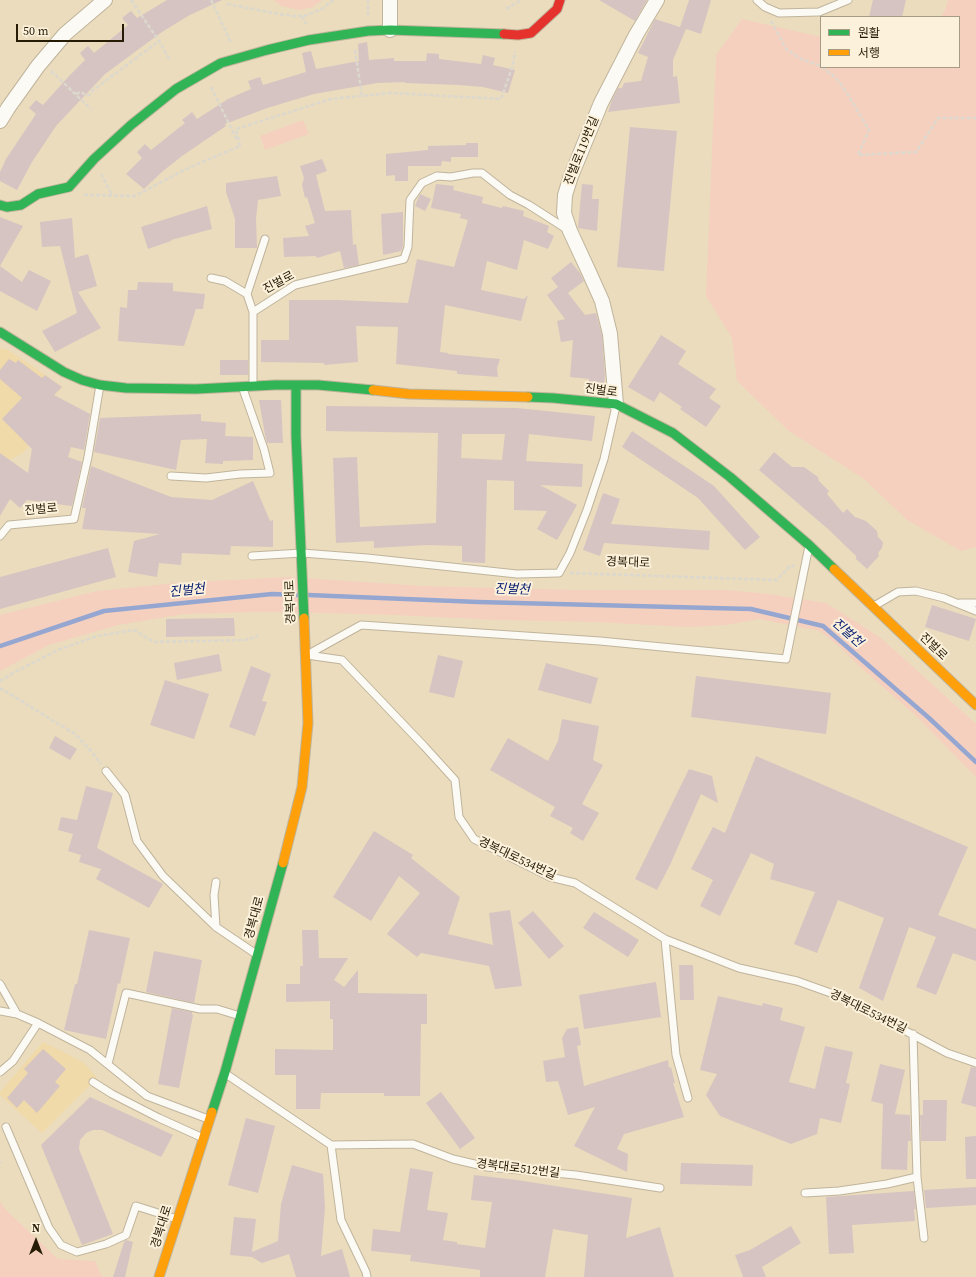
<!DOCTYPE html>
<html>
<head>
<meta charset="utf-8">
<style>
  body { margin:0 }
  #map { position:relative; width:976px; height:1277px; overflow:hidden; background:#eadcbd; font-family:"Source Serif 4","Noto Sans KR",serif }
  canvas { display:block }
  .legend { position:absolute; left:820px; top:16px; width:140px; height:52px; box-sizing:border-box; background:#fcf1db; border:1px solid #a69c86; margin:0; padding:5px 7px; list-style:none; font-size:12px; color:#261c06 }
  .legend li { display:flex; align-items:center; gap:8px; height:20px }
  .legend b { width:20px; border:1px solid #a69c86 }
  .north { position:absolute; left:16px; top:1221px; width:40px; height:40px; -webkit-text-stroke:3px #fcf1db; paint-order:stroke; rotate:0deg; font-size:11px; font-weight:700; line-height:16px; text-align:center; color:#261c06 }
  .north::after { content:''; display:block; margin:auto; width:14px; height:18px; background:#261c06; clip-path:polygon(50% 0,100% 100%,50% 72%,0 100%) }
  .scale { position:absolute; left:16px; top:24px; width:108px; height:18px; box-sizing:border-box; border:2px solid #261c06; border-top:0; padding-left:5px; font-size:12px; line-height:14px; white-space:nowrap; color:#261c06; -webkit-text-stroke:3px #fcf1db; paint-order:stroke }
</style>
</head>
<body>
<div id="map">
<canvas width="976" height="1277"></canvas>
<ul class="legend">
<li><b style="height:5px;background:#30b455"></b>원활</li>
<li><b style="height:5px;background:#ff9f0a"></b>서행</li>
</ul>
<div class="north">N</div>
<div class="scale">50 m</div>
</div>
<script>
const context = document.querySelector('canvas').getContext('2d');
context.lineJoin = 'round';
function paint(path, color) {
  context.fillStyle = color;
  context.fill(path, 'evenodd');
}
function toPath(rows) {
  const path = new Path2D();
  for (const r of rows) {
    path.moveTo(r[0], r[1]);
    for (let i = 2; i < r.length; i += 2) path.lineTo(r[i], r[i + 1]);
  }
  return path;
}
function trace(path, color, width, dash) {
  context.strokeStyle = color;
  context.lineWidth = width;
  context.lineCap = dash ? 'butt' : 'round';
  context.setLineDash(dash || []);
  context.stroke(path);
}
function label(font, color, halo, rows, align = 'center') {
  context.font = font + ' "Source Serif 4","Noto Sans KR",serif';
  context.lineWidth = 4;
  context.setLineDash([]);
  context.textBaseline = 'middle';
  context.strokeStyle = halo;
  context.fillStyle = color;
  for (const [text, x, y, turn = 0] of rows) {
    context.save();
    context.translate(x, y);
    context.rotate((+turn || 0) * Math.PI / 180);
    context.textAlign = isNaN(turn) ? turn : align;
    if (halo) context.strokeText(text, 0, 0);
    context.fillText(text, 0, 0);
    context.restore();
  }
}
const built = toPath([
  [0,348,8,350,63,387,36,413,47,426,23,453,7,461,0,467],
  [43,1042,79,1060,85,1064,97,1078,42,1133,0,1095,0,1092]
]);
const green = toPath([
  [274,0,322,0,313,7,300,10,281,6],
  [948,0,976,0,976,547,961,551,907,520,864,479,789,431,737,381,732,338,706,296,716,55,742,19,821,37,821,67,959,67,959,17,941,17,945,10],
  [303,120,309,134,265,150,260,136],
  [289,577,423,586,578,590,727,590,769,594,826,603,881,638,976,724,976,777,914,714,860,667,841,648,820,631,759,619,726,625,687,627,595,622,498,620,395,615,324,613,260,612,184,614,118,625,49,645,0,671,0,615,97,591,176,583],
  [0,1201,6,1210,58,1259,95,1261,102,1277,0,1277]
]);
const stream = toPath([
  [308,595,478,602,751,609,823,626,929,718,976,762],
  [0,646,104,611,272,594,298,595]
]);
const building = toPath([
  [167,0,222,0,188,16,162,32,105,74,56,126,32,162,17,190,0,181,0,172,6,159,36,114,29,108,36,100,43,105,69,76,85,60,80,53,88,46,94,53,128,25,122,18,131,11,137,18],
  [599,0,647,0,635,21],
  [689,0,711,0,701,34,680,27],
  [873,0,906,0,902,17,869,17],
  [655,19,686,29,673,60,673,77,677,76,680,103,608,112,612,100,618,88,622,88,624,83,641,81,648,57,638,53],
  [367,42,369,60,394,58,394,61,426,61,427,53,439,54,439,59,481,64,483,55,495,58,493,65,515,70,508,93,483,87,459,85,405,83,405,82,377,83,314,94,267,108,225,124,226,126,182,156,163,171,144,189,126,174,142,158,137,152,145,144,151,150,185,123,182,120,192,112,197,119,228,99,251,89,248,81,260,77,263,85,306,72,302,53,311,51,316,69,359,61,358,44],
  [630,127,677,131,664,271,617,267],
  [466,143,478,143,478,157,451,157,451,162,442,161,441,166,408,166,408,181,395,181,395,175,386,176,386,154,428,150,428,146,466,145],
  [322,159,327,171,316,175,325,211,351,210,353,245,356,244,359,265,344,268,340,251,317,258,316,256,284,257,283,238,309,236,305,226,315,223,307,197,305,198,302,185,304,178,300,166],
  [277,176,281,196,258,200,256,219,257,248,235,248,235,219,226,192,226,183],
  [436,184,454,186,453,190,483,197,482,203,502,208,503,206,524,211,523,216,549,226,547,232,554,236,548,249,524,240,517,270,487,261,481,290,524,299,528,295,521,321,445,305,440,352,448,353,448,354,500,359,497,368,498,377,457,374,457,371,396,364,398,327,356,326,358,362,324,365,324,363,261,362,261,340,289,340,289,300,338,300,408,303,417,259,454,267,468,220,460,218,461,214,431,208],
  [582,184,593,185,592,199,599,199,597,231,578,228],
  [420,194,431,199,425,211,415,206],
  [207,206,212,229,171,240,171,241,148,249,141,227],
  [403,212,403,246,401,251,383,255,381,214],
  [0,217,23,226,0,266],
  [72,218,75,258,88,254,97,286,78,292,101,328,55,352,42,331,77,313,60,246,42,247,40,222],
  [571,262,580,273,584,281,568,293,585,315,596,313,602,335,605,375,604,385,589,384,589,379,570,377,573,340,561,342,557,321,565,319,547,295,558,287,551,278],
  [0,266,22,282,29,270,51,281,37,311,0,291],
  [138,282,173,283,173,291,205,294,203,309,196,309,184,346,118,341,120,307,127,308,128,290,137,290],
  [661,335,686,351,678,364,716,389,709,398,721,406,706,427,680,409,682,407,660,392,654,402,628,387],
  [9,359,16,363,18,360,42,378,45,375,62,387,54,395,90,414,84,450,71,447,68,457,82,462,72,506,27,500,20,508,10,499,0,516,0,453,28,473,32,449,2,419,22,398,0,379,0,370],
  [220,360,248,360,248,375,220,375],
  [259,400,281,400,283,443,267,443,265,435],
  [326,406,517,408,595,416,592,441,529,434,526,461,583,464,582,487,540,485,577,505,557,540,537,529,547,511,514,510,514,481,487,480,485,563,462,562,462,546,427,545,374,548,374,541,336,543,333,458,357,457,360,527,436,523,438,433,326,431],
  [462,434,505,434,502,460,461,458],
  [201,414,201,421,226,423,225,436,253,437,253,460,223,461,223,464,205,463,207,439,181,440,176,470,94,452,100,418],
  [632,431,714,486,760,537,745,550,698,498,622,447],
  [774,452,792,467,804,467,818,477,819,481,829,491,827,494,843,513,847,509,855,517,866,521,877,531,878,537,883,542,882,548,878,553,879,556,867,569,856,559,856,556,828,529,759,470],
  [91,466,171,497,212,500,253,481,270,521,273,520,273,547,231,546,230,555,182,553,181,565,159,563,157,577,128,572,134,541,160,534,82,529,86,508,82,508],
  [603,493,620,499,611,524,710,531,709,550,604,543,600,556,583,550],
  [108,548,116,577,0,609,0,577],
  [932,605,976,619,969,641,925,627],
  [234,618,235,636,166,637,166,619],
  [219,654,222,671,177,680,174,663],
  [438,655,463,661,454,698,429,692],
  [546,663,598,678,591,704,538,690],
  [251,666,271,674,262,701,267,702,255,736,229,727],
  [696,676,831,693,826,734,691,717],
  [165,680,209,694,194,739,150,725],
  [562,719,599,726,593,760,603,765,582,804,599,813,583,841,570,833,573,828,550,816,555,807,490,770,508,738,548,761,558,741],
  [55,736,77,749,70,760,49,748],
  [756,756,968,847,938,915,976,929,976,961,953,953,936,995,916,987,936,937,909,927,883,1001,859,988,884,918,838,900,817,953,794,944,815,892,770,879,774,864,751,853,720,916,700,906,713,880,691,869,713,827,725,833],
  [689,769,712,776,718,803,701,794,670,865,657,890,635,879],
  [86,786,113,793,97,848,163,884,149,908,96,879,101,869,79,862,81,855,68,851,73,834,58,830,61,817,77,820],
  [374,831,413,855,411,858,460,897,448,934,493,945,489,913,510,910,522,986,495,989,489,966,421,953,417,957,387,934,420,893,399,876,371,921,333,897],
  [533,911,564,946,549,959,518,923],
  [594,912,639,940,628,957,583,928],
  [89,930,130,938,120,984,118,983,106,1039,64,1030,75,984,77,984],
  [302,930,318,930,319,958,348,958,334,980,344,987,358,970,358,993,427,994,427,1024,421,1024,420,1096,384,1096,384,1093,321,1093,320,1109,296,1109,296,1075,275,1075,275,1049,333,1050,333,1019,330,1019,330,1001,286,1002,286,984,300,984,300,966,303,966],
  [154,951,202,960,194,1003,146,992],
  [679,965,693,965,694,1000,680,1000],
  [656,982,661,1017,584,1029,579,995],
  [718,996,762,1006,763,1003,783,1008,780,1020,805,1027,789,1082,815,1089,825,1046,853,1052,846,1083,850,1084,841,1123,820,1118,817,1134,791,1144,720,1116,706,1095,717,1074,700,1070],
  [172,1008,192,1012,192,1014,193,1015,179,1088,158,1084],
  [578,1027,581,1045,577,1046,584,1086,668,1060,669,1068,671,1067,675,1083,673,1083,684,1117,624,1134,617,1149,628,1154,627,1172,574,1146,595,1107,568,1115,558,1081,546,1082,543,1061,565,1057,562,1038,567,1029],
  [43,1049,66,1069,55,1082,60,1086,37,1113,24,1100,17,1108,7,1098,28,1073,24,1069],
  [880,1064,905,1070,895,1114,910,1115,911,1141,908,1141,907,1170,881,1169,883,1104,871,1101],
  [971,1067,976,1068,976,1107,961,1103],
  [441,1092,475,1138,460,1149,426,1103],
  [90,1097,173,1135,161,1157,102,1130,93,1130,86,1133,80,1140,79,1149,113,1234,82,1245,41,1145],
  [923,1100,947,1100,946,1141,921,1141,920,1115,923,1115],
  [246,1118,275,1126,258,1193,228,1185],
  [976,1136,976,1179,966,1179,965,1137],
  [681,1163,753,1165,752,1186,680,1184],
  [292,1165,323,1174,325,1207,321,1256,342,1249,350,1277,296,1277,289,1254,262,1263,252,1257,230,1255,234,1217,256,1219,252,1252,278,1241,281,1204],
  [410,1168,433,1172,427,1210,448,1213,443,1240,457,1242,457,1244,485,1248,492,1202,471,1200,474,1175,517,1180,632,1198,626,1238,660,1227,674,1277,584,1277,588,1235,553,1229,545,1277,480,1277,480,1270,410,1261,411,1255,371,1251,373,1229,400,1232],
  [976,1187,976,1205,926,1208,924,1190],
  [914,1191,916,1209,914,1209,915,1221,852,1225,854,1253,829,1254,826,1197],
  [791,1226,801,1243,762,1267,766,1277,743,1277,735,1255,750,1250],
  [126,1240,133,1242,125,1277,113,1277,124,1242]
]);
const path = toPath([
  [131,0,159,41,170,60],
  [211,0,231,43],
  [368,0,368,15],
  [227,4,279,14,293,16,302,16,307,15,322,9,333,0],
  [506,9,521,0],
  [302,16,306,24],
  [771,21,787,50,801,59,821,66],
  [355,50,362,96],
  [822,67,836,78,847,93,869,130,858,155,916,152,938,118,976,118],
  [51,71,91,109],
  [211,87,237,140],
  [76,94,81,92,86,95,89,95,92,91,159,41],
  [240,146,236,129,331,99,391,93,501,99,513,65,515,51],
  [101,174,112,195],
  [84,195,135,196,186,169,240,146],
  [570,573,777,580,790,566,795,566],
  [0,681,15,672,58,650,97,636,134,630,154,642,245,640,258,636],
  [0,688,75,734,92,752,101,764],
  [0,1163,1,1162]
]);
const lane = toPath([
  [757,0,765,7,779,13,819,12,848,0],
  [211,278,225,281,247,294],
  [253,312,295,285,404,259,408,247,410,200,422,183,437,176,451,177,473,173,482,173,510,195,529,205,568,230],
  [253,386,253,312,247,294,265,239],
  [171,476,206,478,240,474,270,473,264,449,243,389],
  [0,536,9,525,74,519,88,457,100,385],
  [252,556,302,553,367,558,517,574,559,573,570,553,587,510,604,459,616,406],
  [960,603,976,603],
  [874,606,898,592,916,591,944,598,976,611],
  [307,655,342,660,424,746,455,780,459,817,474,839,550,877,575,883,665,939,739,968,797,981,842,997,947,1053,976,1063],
  [307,655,361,625,600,641,786,659,809,546],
  [106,771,125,795,137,841,163,876,216,927,256,954],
  [216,882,214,895,216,927],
  [665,939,676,1055,688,1098],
  [0,984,17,1014],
  [0,1011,17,1014,38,1023,90,1050,147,1096,208,1119],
  [913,1034,917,1177,924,1238],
  [108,1064,126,993,200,1009,217,1009,240,1016],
  [0,1072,13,1061,38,1023],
  [226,1074,331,1145,341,1220,366,1272,367,1277],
  [93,1082,112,1094,159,1118,203,1138],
  [6,1127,49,1228,61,1245,77,1252,106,1244,126,1235,136,1206,177,1219],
  [331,1145,413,1144,453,1159,487,1167,576,1175,660,1188],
  [805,1193,839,1191,887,1184,917,1177]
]);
const street = toPath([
  [390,30,390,0],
  [0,121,8,108,38,66,65,34,105,0],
  [616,404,610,334,602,301,589,272,570,231,564,213,565,195,571,176,601,103,636,35,657,0]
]);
const fast = toPath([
  [0,205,7,207,21,205,38,194,69,187,94,159,131,125,176,89,221,63,267,50,309,40,368,31,390,30,504,34],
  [0,332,64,372,82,380,100,385,126,388,196,389,275,385,318,385,373,390],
  [296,385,296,436,304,618],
  [528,397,553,398,616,404,673,433,730,477,809,545,834,569],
  [212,1112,225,1072,283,863]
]);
const slow = toPath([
  [373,390,409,394,528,397],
  [834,569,976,705],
  [283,863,302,787,308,723,304,618],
  [159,1277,212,1112]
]);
const jam = toPath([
  [504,34,518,35,531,33,557,9,560,0]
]);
const streetNames = [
  ["진벌로119번길",582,151,-68],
  ["진벌로",279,283,-28],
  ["진벌로",601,391,8],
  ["진벌로",41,510,-5],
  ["경복대로",628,563,2],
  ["경복대로",291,602,-92],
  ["진벌로",933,647,44],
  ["경복대로534번길",517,859,25],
  ["경복대로",255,918,-75],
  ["경복대로534번길",868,1012,26],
  ["경복대로512번길",518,1169,7],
  ["경복대로",162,1227,-73]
];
const waterNames = [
  ["진벌천",512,590,2],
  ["진벌천",187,591,-6],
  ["진벌천",847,633,41]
];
paint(built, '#f1daa9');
paint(green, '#f6d0bf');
trace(stream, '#95a7d0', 4.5);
paint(building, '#d6c4c2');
trace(lane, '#c0b49c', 9);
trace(street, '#c0b49c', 16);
trace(fast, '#c0b49c', 11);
trace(slow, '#c0b49c', 11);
trace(jam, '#c0b49c', 11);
trace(path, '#dcd8cd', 2.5, [4, 2]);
trace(lane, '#fcfaf5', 7);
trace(street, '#fcfaf5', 14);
trace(fast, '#30b455', 9);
trace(slow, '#ff9f0a', 9);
trace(jam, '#e5322d', 9);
label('12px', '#261c06', '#fcf1db', streetNames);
label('italic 13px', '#0b2274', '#fcf1db', waterNames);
</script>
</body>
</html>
